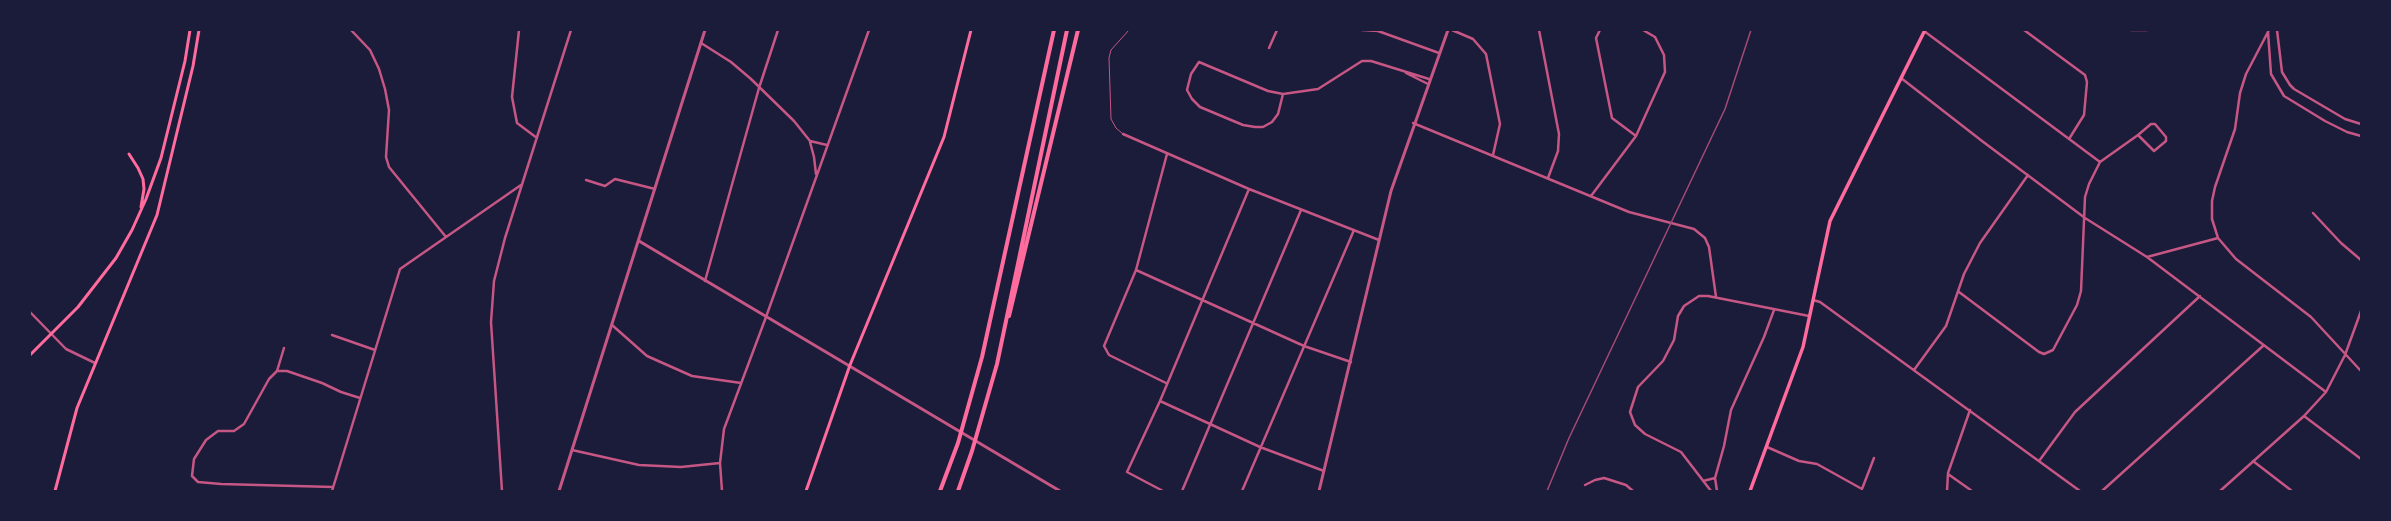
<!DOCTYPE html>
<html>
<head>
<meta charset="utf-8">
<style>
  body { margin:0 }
  #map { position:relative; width:2391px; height:521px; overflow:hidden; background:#1b1b3a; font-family:"Zilla Slab",serif }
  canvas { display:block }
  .frame { position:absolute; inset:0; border:31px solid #1b1b3a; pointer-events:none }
</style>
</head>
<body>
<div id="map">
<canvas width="2391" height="521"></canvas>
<div class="frame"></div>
</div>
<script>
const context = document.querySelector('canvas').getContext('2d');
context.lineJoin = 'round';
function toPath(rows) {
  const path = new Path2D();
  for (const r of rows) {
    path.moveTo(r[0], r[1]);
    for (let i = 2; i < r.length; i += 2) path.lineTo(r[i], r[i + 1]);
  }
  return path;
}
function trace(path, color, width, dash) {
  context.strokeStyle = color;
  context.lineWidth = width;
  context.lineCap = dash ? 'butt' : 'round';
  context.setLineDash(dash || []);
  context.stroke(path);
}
const service = toPath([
  [1123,134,1116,128,1111,119,1109,58,1111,50,1129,30]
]);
const minor = toPath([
  [351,30,370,50,379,69,385,89,389,110,386,157,389,167,446,237],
  [519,30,512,97,517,123,537,138],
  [1362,30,1378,31,1439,53],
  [1452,30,1473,39,1486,54,1500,124,1493,155],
  [1539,30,1559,134,1558,151,1548,178],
  [1600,30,1596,38,1612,118,1636,136],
  [2024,30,2085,75,2087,82,2084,115,2069,139],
  [2131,30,2147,30],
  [2269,30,2246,74,2240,93,2235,129,2215,187,2212,201,2212,219,2218,238,2236,259,2311,317,2361,371],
  [2277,30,2282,72,2290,85,2294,89,2345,119,2361,124],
  [1924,31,2100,162],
  [2268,32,2271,74,2284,96,2325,121,2347,132,2361,136],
  [701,43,731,62,751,79,794,121,810,141,827,145],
  [1269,48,1277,30],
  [1406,73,1428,84],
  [1901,78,1982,141,2085,218,2147,257,2326,392,2304,416,2220,491],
  [1283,94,1278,114,1272,122,1263,127,1255,127,1243,125,1200,107,1192,99,1187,90,1191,74,1199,62,1268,91,1283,94,1318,89,1362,61,1371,61,1429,79],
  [1413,123,1629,212,1694,229,1705,238,1709,247,1716,297],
  [2151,124,2155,124,2166,137,2166,141,2154,151,2138,135,2151,124],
  [1123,134,1249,189,1379,240],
  [810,142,814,157,816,174],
  [586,180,605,186,615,179,655,189],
  [1591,196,1636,136,1665,72,1664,55,1655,37,1643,30],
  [2313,213,2341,243,2361,260],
  [2147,257,2218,238],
  [1136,270,1304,346,1351,362],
  [705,281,759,88,778,30],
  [1959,292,2039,352,2044,354,2053,350,2077,305,2081,291,2085,197,2089,184,2100,162,2138,135],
  [1813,300,1820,302,2080,491],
  [30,312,66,349,95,363],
  [612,325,647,356,692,376,741,383],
  [332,335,375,350],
  [284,348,277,371,269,379,244,424,234,431,218,431,206,440,194,459,192,476,198,482,221,484,333,487],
  [1914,370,1946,326,1964,274,1980,243,2028,175],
  [277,371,287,371,322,383,341,392,360,398],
  [1166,383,1109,355,1104,346,1136,270,1167,154],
  [2326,392,2345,355,2361,311],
  [1160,401,1260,447,1324,471],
  [2304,416,2361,459],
  [1767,447,1799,461,1817,464,1862,489,1874,458],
  [572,450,639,465,681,467,720,463],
  [2039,461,2075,412,2200,296],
  [2253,461,2292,491],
  [1948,474,1972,491],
  [1703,481,1715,478],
  [1585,485,1595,480,1604,478,1626,485,1633,491],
  [332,491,400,269,521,185],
  [502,491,491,322,494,281,505,238,571,30],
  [722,491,720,463,724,429,766,317,869,30],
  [1163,491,1127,472,1160,401,1249,189],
  [1182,491,1301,210],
  [1242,491,1354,230],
  [1711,491,1681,452,1645,434,1635,425,1630,412,1638,387,1663,361,1674,340,1678,316,1684,306,1699,296,1708,296,1809,316],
  [1717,491,1715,478,1724,446,1731,410,1764,337,1774,310],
  [1947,491,1948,473,1970,410],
  [2102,491,2264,345]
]);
const tertiary = toPath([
  [639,241,1060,491],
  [559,491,705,30],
  [1319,491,1391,191,1448,30]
]);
const secondary = toPath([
  [129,154,138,168,143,179,144,189,141,207],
  [30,355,78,307,116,258,132,230,146,199,161,158,185,61,190,30],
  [55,491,77,408,157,215,193,66,199,30],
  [806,491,850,365,944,137,971,30]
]);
const primary = toPath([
  [1750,491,1803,347,1830,221,1925,30]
]);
const motorway = toPath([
  [1009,316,1078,30],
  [940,491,958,443,982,357,1054,30],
  [958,491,972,451,997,364,1067,30]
]);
const rail = toPath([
  [1547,491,1569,438,1725,109,1751,30]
]);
trace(service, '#c65784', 1);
trace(minor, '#c65784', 2.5);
trace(tertiary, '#c65784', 3);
trace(secondary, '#ff6b9d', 3);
trace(primary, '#ff6b9d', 3.5);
trace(motorway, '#ff6b9d', 4);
trace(rail, '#a44b75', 1.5);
</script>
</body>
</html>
